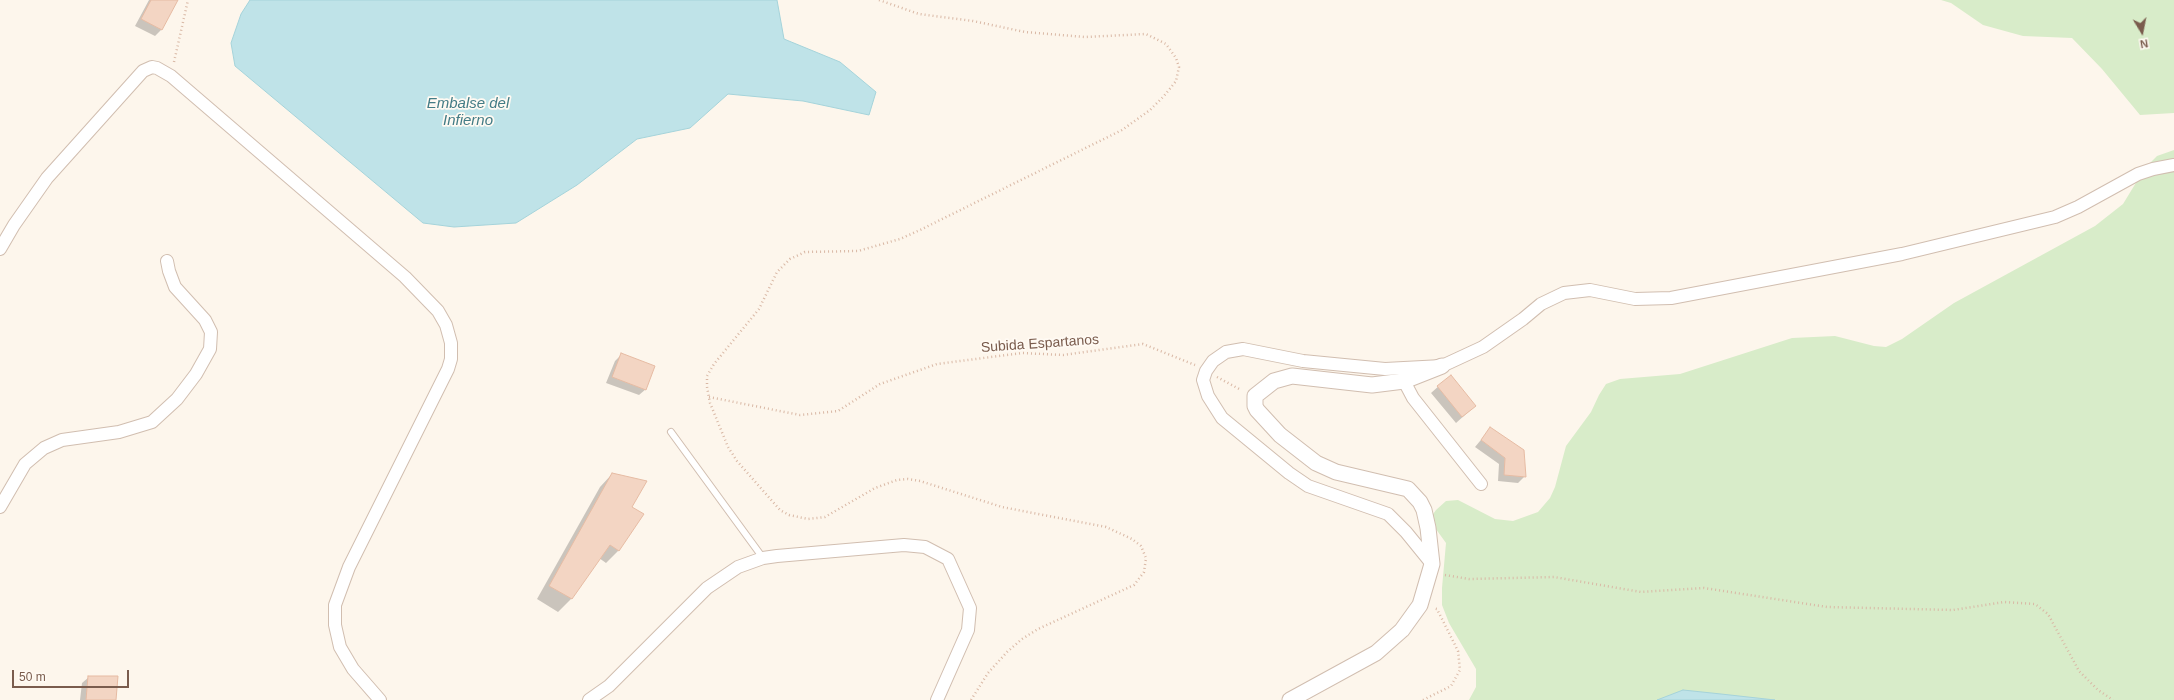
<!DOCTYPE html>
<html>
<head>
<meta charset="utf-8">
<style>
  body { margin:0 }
  #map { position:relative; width:2174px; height:700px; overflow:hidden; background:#fdf6ec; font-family:Helvetica,sans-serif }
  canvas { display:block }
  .north { position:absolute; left:2122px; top:12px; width:40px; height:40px; -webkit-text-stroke:3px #fffaf3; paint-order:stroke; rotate:170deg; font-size:11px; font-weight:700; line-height:16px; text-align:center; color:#7a5c4d }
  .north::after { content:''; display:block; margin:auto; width:14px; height:18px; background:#7a5c4d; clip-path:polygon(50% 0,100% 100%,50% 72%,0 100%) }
  .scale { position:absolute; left:12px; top:670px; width:117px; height:18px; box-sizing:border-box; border:2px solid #7a5c4d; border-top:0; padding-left:5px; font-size:12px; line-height:14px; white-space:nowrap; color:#7a5c4d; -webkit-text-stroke:3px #fffaf3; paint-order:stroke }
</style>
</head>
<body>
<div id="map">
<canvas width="2174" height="700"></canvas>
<div class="north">N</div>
<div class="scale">50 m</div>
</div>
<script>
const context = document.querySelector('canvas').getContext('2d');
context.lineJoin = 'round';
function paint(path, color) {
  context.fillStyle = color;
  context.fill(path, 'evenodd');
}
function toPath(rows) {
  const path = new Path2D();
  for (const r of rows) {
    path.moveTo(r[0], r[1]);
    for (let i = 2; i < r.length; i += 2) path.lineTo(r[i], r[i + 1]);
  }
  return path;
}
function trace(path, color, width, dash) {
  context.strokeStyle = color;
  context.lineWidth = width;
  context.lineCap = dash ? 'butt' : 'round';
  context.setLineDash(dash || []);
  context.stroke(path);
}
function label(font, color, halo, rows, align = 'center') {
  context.font = font + ' Helvetica,sans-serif';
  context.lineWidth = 3.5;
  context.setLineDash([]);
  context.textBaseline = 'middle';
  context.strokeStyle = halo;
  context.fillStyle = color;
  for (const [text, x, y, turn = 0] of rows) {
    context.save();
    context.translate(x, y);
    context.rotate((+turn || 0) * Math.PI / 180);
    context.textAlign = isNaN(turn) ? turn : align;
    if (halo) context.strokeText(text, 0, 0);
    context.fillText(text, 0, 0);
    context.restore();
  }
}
const green = toPath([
  [1941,0,2174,0,2174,113,2140,115,2102,69,2072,38,2023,36,1983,25,1951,3],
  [2174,150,2174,700,1469,700,1476,687,1476,669,1449,623,1442,605,1442,588,1446,543,1433,525,1431,517,1436,510,1446,501,1458,500,1495,519,1513,521,1538,512,1550,498,1555,487,1566,446,1591,412,1599,395,1606,384,1620,379,1680,374,1792,338,1835,336,1874,346,1886,347,1902,339,1954,303,2095,226,2123,204,2145,168,2157,156]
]);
const water = toPath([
  [250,0,777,0,784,39,840,62,876,92,869,115,803,101,728,94,690,128,637,139,577,185,516,223,454,227,423,223,235,66,231,43,241,14,250,0],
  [1683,690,1721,694,1775,700,1657,700,1683,690]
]);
const shadow = toPath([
  [149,0,177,0,161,30,155,36,135,26],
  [621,355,646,389,639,395,606,383,615,361],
  [1450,376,1475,406,1456,423,1431,393],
  [1490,429,1524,477,1518,483,1498,481,1499,464,1475,447],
  [612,474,631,507,618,551,606,563,599,558,571,599,558,612,537,599,600,487],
  [89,677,115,700,80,700,82,683]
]);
const building = toPath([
  [151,0,178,0,162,30,141,19,151,0],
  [621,353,655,366,646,390,612,377,621,353],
  [1451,375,1476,406,1462,417,1437,386,1451,375],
  [1490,427,1524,450,1526,477,1504,475,1505,458,1481,440,1490,427],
  [612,473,647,481,632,507,644,514,619,551,610,545,572,599,549,586,612,473],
  [88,676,118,676,116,700,86,700,88,676]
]);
const path = toPath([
  [879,0,919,14,973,21,1025,32,1085,37,1146,34,1166,44,1176,58,1179,67,1176,81,1164,96,1150,110,1122,130,920,230,900,239,858,251,805,252,790,259,777,272,759,309,714,364,707,376,707,387,710,403,728,447,737,461,780,510,789,515,808,519,825,517,875,488,897,480,908,479,920,481,1002,507,1106,527,1132,539,1141,546,1146,558,1144,572,1134,585,1038,629,1022,639,1007,652,988,673,971,700],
  [174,62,188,0],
  [1217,377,1241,390],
  [709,397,800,415,838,411,880,384,937,364,1022,353,1063,355,1143,344,1195,365],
  [1445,575,1469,579,1554,577,1641,592,1704,588,1827,607,1953,610,2004,602,2035,604,2048,614,2079,671,2098,690,2113,700],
  [1423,700,1451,686,1460,670,1458,651,1437,609,1433,608]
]);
const service = toPath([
  [671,432,763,558]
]);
const minor = toPath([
  [0,249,14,225,47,178,143,71,152,67,157,68,171,76,405,277,438,311,446,325,451,343,451,359,448,369,349,567,335,605,335,625,340,647,353,669,380,700],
  [1404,381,1413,398,1481,484],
  [0,507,25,464,44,448,62,440,119,432,152,422,177,399,196,374,210,349,211,332,205,320,175,287,169,271,167,261],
  [1432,564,1406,532,1388,514,1308,486,1289,473,1222,418,1208,396,1203,380,1206,371,1213,361,1226,352,1243,349,1303,361,1385,369,1442,366,1483,347,1523,319,1541,304,1564,293,1590,290,1635,299,1671,298,1902,254,2055,217,2078,207,2138,174,2153,169,2174,165],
  [589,700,609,686,707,588,738,567,763,558,777,556,904,545,925,547,948,559,970,608,968,630,937,700]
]);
const tertiary = toPath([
  [1290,700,1376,653,1402,630,1420,605,1432,564,1428,528,1424,510,1420,502,1408,489,1336,472,1316,463,1280,435,1257,410,1255,406,1255,396,1274,381,1292,376,1372,385,1404,381,1442,366]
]);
const streetNames = [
  ["Subida Espartanos",1040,344,-4]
];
const waterNames = [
  ["Embalse del",468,104],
  ["Infierno",468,121]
];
paint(green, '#d8ecc9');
paint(water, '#bfe3e8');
trace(water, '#a5d3da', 1);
paint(shadow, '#0003');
paint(building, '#f3d5c3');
trace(building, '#e6bba3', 1);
trace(service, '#d1beb0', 8);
trace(minor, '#d1beb0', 14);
trace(tertiary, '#d1beb0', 17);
trace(path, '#d9b8a5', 2.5, [1, 3]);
trace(service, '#fff', 6);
trace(minor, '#fff', 12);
trace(tertiary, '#fff', 15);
label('14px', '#7a5c4d', '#fffaf3', streetNames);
label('italic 15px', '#437c86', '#fffaf3', waterNames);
</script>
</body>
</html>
